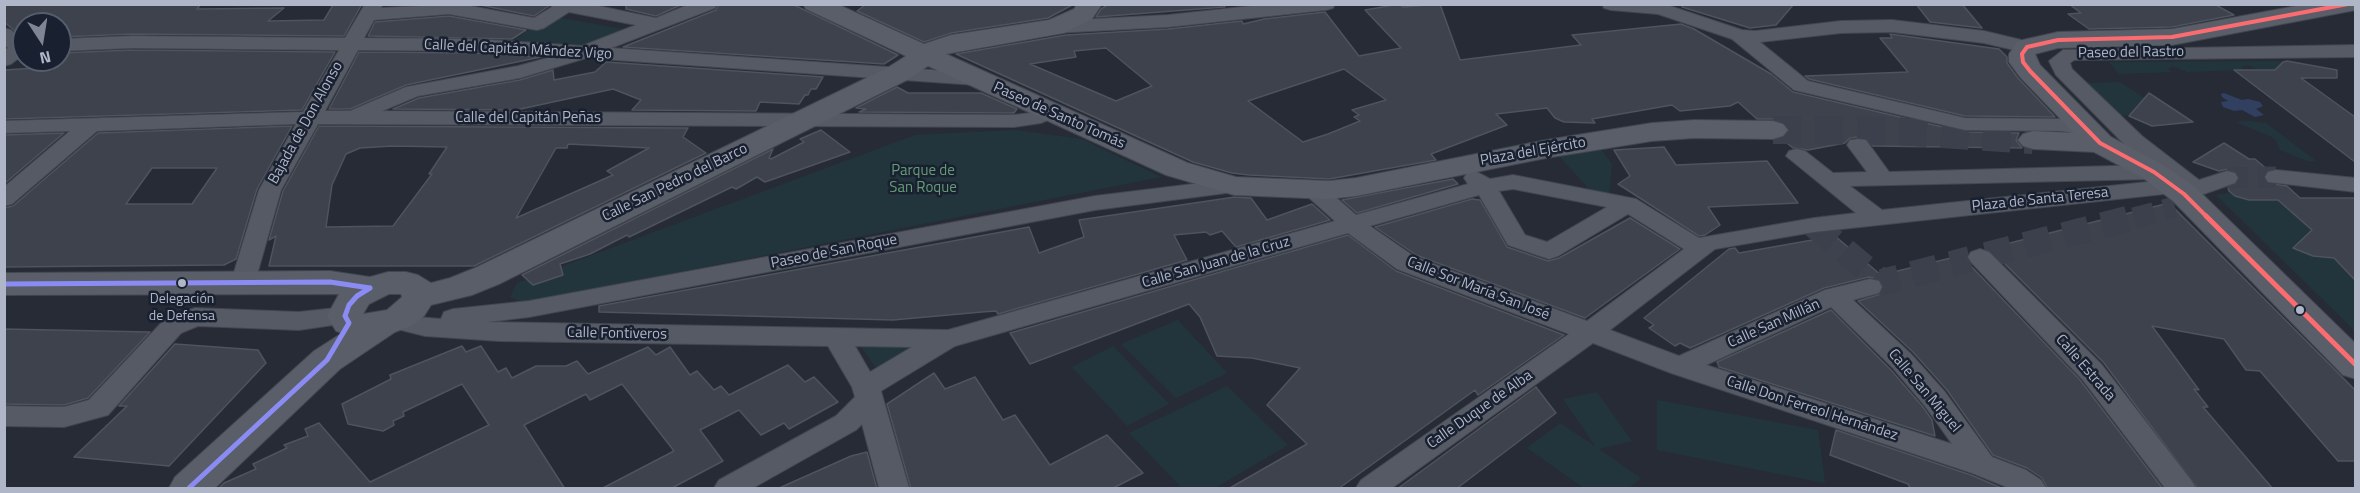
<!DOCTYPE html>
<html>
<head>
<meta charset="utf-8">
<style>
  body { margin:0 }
  #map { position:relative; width:2360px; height:493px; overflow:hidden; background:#262b36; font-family:"Titillium Web",sans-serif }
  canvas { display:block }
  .frame { position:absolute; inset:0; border:6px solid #afb6c8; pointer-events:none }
  .north { position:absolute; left:12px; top:12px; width:60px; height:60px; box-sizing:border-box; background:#192130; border:2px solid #555d6d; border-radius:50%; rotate:168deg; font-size:16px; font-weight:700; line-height:24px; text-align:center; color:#afb6c8 }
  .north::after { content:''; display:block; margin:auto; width:21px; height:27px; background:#7f8595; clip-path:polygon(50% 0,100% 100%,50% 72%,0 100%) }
</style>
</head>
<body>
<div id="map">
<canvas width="2360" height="493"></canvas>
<div class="frame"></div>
<div class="north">N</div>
</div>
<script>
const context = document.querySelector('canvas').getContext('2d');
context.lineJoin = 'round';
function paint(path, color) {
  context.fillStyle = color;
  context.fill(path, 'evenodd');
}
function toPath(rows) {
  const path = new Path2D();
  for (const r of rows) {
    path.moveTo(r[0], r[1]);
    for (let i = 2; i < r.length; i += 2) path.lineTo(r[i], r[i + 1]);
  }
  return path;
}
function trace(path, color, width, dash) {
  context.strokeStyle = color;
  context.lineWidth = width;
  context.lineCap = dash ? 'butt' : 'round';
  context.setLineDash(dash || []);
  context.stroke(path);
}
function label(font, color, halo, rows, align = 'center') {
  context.font = font + ' "Titillium Web",sans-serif';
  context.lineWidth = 5;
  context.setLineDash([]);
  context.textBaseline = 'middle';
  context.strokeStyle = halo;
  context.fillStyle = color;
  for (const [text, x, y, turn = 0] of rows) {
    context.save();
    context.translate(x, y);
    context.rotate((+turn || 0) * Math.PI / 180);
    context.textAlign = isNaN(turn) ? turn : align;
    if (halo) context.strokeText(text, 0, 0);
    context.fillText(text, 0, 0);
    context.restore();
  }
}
const green = toPath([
  [550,16,629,30,586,47,511,42],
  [2277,61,2283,62,2282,66,2285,70,2259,70,2247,65,2241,67,2245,70,2187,72,2173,66,2168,69,2172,72,2119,74,2109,62],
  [2081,80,2092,83,2120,82,2159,107,2132,116,2118,115],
  [2248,121,2266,123,2316,161,2307,161,2280,150,2276,140,2268,135,2235,122],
  [1015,130,1082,139,1161,177,523,303,510,297,517,283,915,135],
  [1601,149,1612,164,1609,194,1590,190,1560,157],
  [2230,193,2249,200,2278,200,2308,226,2322,244,2297,249,2313,256,2334,258,2355,280,2355,331,2216,195],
  [1178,320,1227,373,1176,398,1121,344],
  [860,345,926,346,878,371],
  [1113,346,1169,404,1127,426,1072,367],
  [1227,386,1288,445,1215,488,1182,488,1129,433],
  [1597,392,1632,441,1599,449,1641,478,1629,488,1584,488,1527,448,1560,423,1596,447,1563,399],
  [1657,400,1818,430,1825,483,1657,450]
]);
const water = toPath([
  [2224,93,2242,100,2248,99,2260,102,2263,106,2256,109,2264,115,2255,117,2242,110,2234,111,2223,107,2221,102,2228,101,2222,97,2221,94]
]);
const building = toPath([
  [4,4,201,4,197,9,284,8,268,21,324,20,333,5,362,4,344,36,132,34,60,37,60,24,24,24,24,38,4,22,4,4],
  [475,4,548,4,549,6,534,16,475,4],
  [626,4,683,4,656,16,626,9,626,4],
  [719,4,792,4,898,55,884,64,623,47,716,10,719,4],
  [891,4,1074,4,1048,18,951,33,924,42,857,11,865,5,891,4],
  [1109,4,1224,4,1225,7,1096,17,1101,9,1109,4],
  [1400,4,1403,7,1440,4,1460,60,1581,45,1572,35,1681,24,1694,29,1771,74,1793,92,1964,132,2019,133,2016,140,2022,148,1873,146,1866,138,1858,137,1850,138,1845,143,1808,150,1793,148,1782,139,1790,130,1785,123,1773,119,1757,119,1738,102,1730,106,1680,111,1672,105,1592,119,1595,123,1564,122,1555,118,1547,108,1496,114,1507,125,1431,154,1436,160,1329,179,1249,175,1232,173,1193,162,956,54,1066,35,1168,29,1242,21,1243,24,1264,19,1325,12,1359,56,1401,48,1365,10,1400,4],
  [1106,48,1152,86,1116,101,1030,64,1076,57,1074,51,1106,48],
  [1344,69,1386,100,1352,110,1359,115,1354,117,1360,121,1328,134,1303,142,1248,101,1344,69],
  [1682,4,1794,4,1776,25,1750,28,1682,7,1682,4],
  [1916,4,1962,4,1982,28,1930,22,1916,4],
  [2069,4,2214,4,2234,15,2172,27,2089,29,2068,14,2081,13,2069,4],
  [449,16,526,30,512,39,368,36,375,22,449,16],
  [1890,34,1999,49,2007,57,2007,63,2018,78,2055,117,1965,116,1809,79,1805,76,1908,72,1880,38,1892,38,1890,34],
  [132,50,335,52,302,110,4,119,4,70,53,67,46,60,60,60,60,53,132,50],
  [359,52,475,53,541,57,406,85,350,109,329,109,359,52],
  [2287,61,2337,70,2337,78,2301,78,2355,117,2355,162,2234,70,2275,70,2283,62,2287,61],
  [606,62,823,77,816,89,811,89,808,95,805,95,799,104,760,102,756,111,632,110,641,100,613,89,516,110,393,109,419,98,520,80,553,70,554,80,595,72,606,62],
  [897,87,908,93,981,93,1017,109,1014,113,859,112,866,109,856,108,897,87],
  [2149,93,2193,122,2152,126,2129,116,2149,93],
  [292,126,257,189,236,259,224,265,4,267,4,208,13,206,98,133,292,126],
  [152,168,217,168,192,204,126,204,152,168],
  [319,126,688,128,683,137,706,153,474,266,269,266,276,236,269,240,283,191,319,126],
  [568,144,649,148,607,171,613,175,516,218,556,148,567,148,568,144],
  [393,146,447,147,429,174,432,174,393,226,326,227,332,185,346,154,360,148,393,146],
  [821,130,850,152,765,182,757,177,736,189,732,187,629,237,627,235,590,254,560,264,563,275,533,285,522,275,773,149,769,158,771,159,804,142,800,139,821,130],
  [64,133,4,184,4,135,64,133],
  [2224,143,2249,159,2255,159,2268,170,2263,176,2266,183,2287,186,2300,198,2355,198,2355,280,2334,258,2313,256,2293,248,2312,230,2278,200,2249,200,2235,196,2229,191,2228,188,2236,185,2240,179,2237,172,2228,169,2219,171,2193,162,2224,143],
  [1664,147,1676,165,1767,161,1798,203,1708,207,1720,225,1705,235,1699,236,1618,184,1630,176,1614,150,1664,147],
  [1453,179,1458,184,1357,213,1342,200,1453,179],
  [1235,197,1251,198,1267,220,1312,204,1330,220,1236,247,1222,231,1210,235,1206,232,1174,235,1187,260,998,314,996,311,982,312,893,320,599,312,599,306,1029,227,1039,253,1084,237,1079,220,1235,197],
  [1472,199,1480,200,1507,247,1548,261,1559,258,1630,218,1680,249,1585,318,1416,255,1375,227,1472,199],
  [2169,203,2355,390,2355,461,2338,461,2260,371,2246,370,2224,339,2152,326,2199,390,2194,389,2208,407,2203,407,2273,489,2198,489,2104,363,1991,250,1986,249,2169,203],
  [1348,235,1396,271,1564,335,1478,395,1475,390,1338,489,1228,489,1307,444,1267,405,1300,368,1252,358,1217,356,1200,317,1189,304,1030,364,1010,333,1348,235],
  [1835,236,1881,275,1967,254,1966,258,1969,264,2080,380,2163,489,2048,489,2042,478,2027,468,1993,455,1947,390,1913,352,1858,301,1881,294,1884,286,1879,279,1869,277,1824,288,1690,348,1680,343,1675,346,1649,328,1654,325,1644,318,1729,249,1735,248,1739,253,1835,236],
  [1831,310,1891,370,1923,407,1932,420,1935,436,1719,367,1717,362,1831,310],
  [4,329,150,332,88,398,64,405,4,404,4,329],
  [175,344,258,350,266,363,169,466,74,457,127,406,119,406,175,344],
  [462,346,466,352,481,346,498,372,506,368,512,378,536,366,566,366,577,361,588,374,648,347,656,355,670,347,690,375,697,371,714,390,721,386,729,395,788,365,805,382,814,377,838,402,789,429,784,423,761,435,739,410,700,430,723,461,670,489,601,489,674,451,622,384,590,400,586,394,524,425,565,489,218,489,224,483,256,469,253,464,287,448,284,445,308,436,305,429,319,423,370,482,489,425,462,384,403,412,404,416,393,421,394,425,383,431,348,424,342,404,391,379,390,375,462,346],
  [934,373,945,389,975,377,1003,420,1015,415,1050,465,1107,435,1143,473,1111,489,911,489,887,404,934,373],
  [1536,387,1556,413,1456,489,1397,489,1536,387],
  [1836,430,1971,475,2004,489,1911,489,1908,484,1830,455,1836,430],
  [867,452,877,489,777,489,851,456,867,452]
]);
const streetTunnelFar1 = toPath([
  [2227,178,2276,177],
  [2134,218,2175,207]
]);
const streetTunnel = toPath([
  [1814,225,1882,282,1970,259],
  [1986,255,2139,216]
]);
const secondaryTunnel = toPath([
  [1773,130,1894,131,2033,140]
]);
const street = toPath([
  [365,4,383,4,381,8,460,4,534,18,552,7,550,4,589,4,656,18,690,4,717,4,715,8,611,48,976,73,983,75,986,79,983,83,976,85,586,58,520,78,418,96,382,111,1014,115,1030,113,1050,106,1057,108,1060,112,1057,116,1041,123,1014,127,318,124,281,190,255,282,252,288,243,290,234,288,231,282,259,190,296,124,97,131,12,204,4,206,4,187,70,131,4,133,4,121,303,112,339,50,132,48,60,51,60,39,132,36,345,38,365,4],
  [569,12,636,25,582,46,475,39,364,38,374,20,449,14,537,30,544,28,569,12],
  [358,50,475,51,555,56,518,66,406,87,350,111,325,111,358,50],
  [1270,4,1335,4,1333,8,1326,10,1168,27,1055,33,1048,31,1046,27,1048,23,1055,21,1168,15,1270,4],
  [1602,4,1664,4,1742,30,1755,31,1841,21,1892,20,1984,31,2034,43,2037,47,2034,51,2027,53,1984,43,1892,32,1841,33,1760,42,1808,81,1965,118,2062,119,2098,126,2101,131,2098,136,2090,137,2062,131,1965,130,1794,90,1732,39,1658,14,1611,10,1604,8,1602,4],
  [4,28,11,30,24,41,24,54,11,64,4,66,4,50,8,48,4,44,4,28],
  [2356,45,2356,57,2074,60,2070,63,2072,69,2142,136,2199,180,2227,171,2235,173,2238,178,2235,183,2184,201,2164,194,1814,232,1715,249,1610,330,1679,356,1825,290,1870,279,1879,281,1882,287,1879,293,1853,300,1911,354,1945,392,1992,457,2026,470,2041,480,2046,488,2009,488,1972,473,1671,373,1593,343,1392,488,1356,488,1361,480,1569,334,1397,269,1348,233,955,346,881,391,909,488,879,488,862,424,856,430,753,488,714,488,719,480,836,416,855,397,852,387,828,346,499,341,425,336,401,330,390,324,386,318,390,312,399,309,417,317,441,319,444,312,453,309,529,301,1095,196,1234,179,1242,181,1245,186,1242,191,1095,210,529,317,488,322,948,330,1335,221,1307,196,1304,191,1307,186,1315,184,1323,186,1356,215,1468,184,1464,178,1467,173,1475,171,1490,179,1513,175,1636,199,1699,238,1814,218,1856,213,1786,156,1789,151,1797,149,1805,151,1833,173,1867,172,1847,145,1850,140,1858,139,1866,140,1889,172,2152,165,2126,146,2056,75,2049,61,2063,50,2356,45],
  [2163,174,2173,182,2166,180,1882,210,1850,186,2154,179,2163,174],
  [1513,189,1607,207,1547,242,1525,235,1499,191,1513,189],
  [1479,195,1508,245,1540,256,1549,259,1558,256,1628,214,1684,249,1587,321,1415,257,1370,226,1479,195],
  [1831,307,1893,368,1925,406,1952,444,1706,365,1831,307],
  [855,346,912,347,870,372,855,346],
  [2276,170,2356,178,2356,192,2268,182,2265,177,2268,172,2276,170],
  [1980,249,1989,252,2102,365,2191,480,2196,488,2165,488,2082,379,1971,262,1968,257,1971,252,1980,249],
  [345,307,354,310,358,316,354,322,299,330,198,326,181,333,108,415,64,427,4,426,4,406,64,407,89,400,163,321,186,311,195,308,299,312,345,307]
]);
const secondary = toPath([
  [803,4,837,4,924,44,951,35,1049,20,1074,9,1077,4,1102,4,1092,19,1064,33,946,54,1188,163,1236,177,1329,181,1356,178,1546,140,1652,123,1694,120,1773,121,1783,124,1788,130,1783,136,1773,139,1694,138,1652,141,1546,158,1356,196,1329,199,1234,195,1166,175,928,66,907,80,499,284,472,295,431,305,424,316,411,326,395,332,340,369,215,488,169,488,175,477,314,351,342,333,336,331,327,316,339,294,4,295,4,273,330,271,370,277,388,272,406,272,418,275,431,283,450,278,475,268,887,68,906,56,806,9,803,4],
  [389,294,401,294,402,297,387,310,363,314,369,304,389,294],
  [2307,4,2356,4,2356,10,2172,45,2058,48,2035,54,2040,65,2111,137,2165,166,2195,187,2356,344,2356,379,2343,375,2173,201,2143,178,2094,152,2033,149,2023,146,2018,140,2023,134,2033,131,2074,133,2020,77,2009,62,2009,54,2018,41,2058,32,2172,29,2307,4]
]);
const bus1Far1 = toPath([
  [2208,218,2184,194,2154,172,2100,143,2030,71,2023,62,2022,54,2027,47,2058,40,2172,37,2348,4]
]);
const bus1 = toPath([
  [2206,216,2356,365]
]);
const bus2 = toPath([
  [4,284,330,282,370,288],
  [189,488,327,360,349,323,345,316,349,305,357,296,370,288]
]);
const markers = [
  [182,283,5,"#afb6c8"],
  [2300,310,5,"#afb6c8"]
];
const busNames = [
  ["Delegación",182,300],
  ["de Defensa",182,317]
];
const streetNames = [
  ["Calle del Capitán Méndez Vigo",518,50,3],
  ["Paseo del Rastro",2131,53,-1],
  ["Paseo de Santo Tomás",1059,116,24],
  ["Calle del Capitán Peñas",528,118],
  ["Bajada de Don Alonso",306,123,-61],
  ["Plaza del Ejército",1533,152,-10],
  ["Calle San Pedro del Barco",675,183,-26],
  ["Plaza de Santa Teresa",2040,200,-6],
  ["Paseo de San Roque",834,252,-11],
  ["Calle San Juan de la Cruz",1216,263,-16],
  ["Calle Sor María San José",1478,289,21],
  ["Calle San Millán",1774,324,-24],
  ["Calle Fontiveros",617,334,1],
  ["Calle Estrada",2085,368,49],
  ["Calle San Miguel",1924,391,50],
  ["Calle Don Ferreol Hernández",1812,409,18],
  ["Calle Duque de Alba",1480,410,-35]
];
const parkNames = [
  ["Parque de",923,171],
  ["San Roque",923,188]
];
paint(green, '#23353c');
paint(water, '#314061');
paint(building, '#3e424c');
trace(building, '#4e535e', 1.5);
trace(streetTunnelFar1, '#3b404c', 21, [21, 10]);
trace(streetTunnel, '#3b404c', 26, [26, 14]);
trace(secondaryTunnel, '#3b404c', 28, [28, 14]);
trace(street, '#43464f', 2);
trace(secondary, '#43464f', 2);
paint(street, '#565a64');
paint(secondary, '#5a5e69');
trace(bus1Far1, '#fb6c71', 4);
trace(bus1, '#fb6c71', 5);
trace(bus2, '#8a8cf4', 5);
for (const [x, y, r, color] of markers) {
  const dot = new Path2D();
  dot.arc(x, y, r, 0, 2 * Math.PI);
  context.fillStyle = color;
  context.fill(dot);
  trace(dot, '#192130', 2);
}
label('14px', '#afb6c8', '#192130', busNames);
label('15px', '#afb6c8', '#192130', streetNames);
label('15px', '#649b76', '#192130', parkNames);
</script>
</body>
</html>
